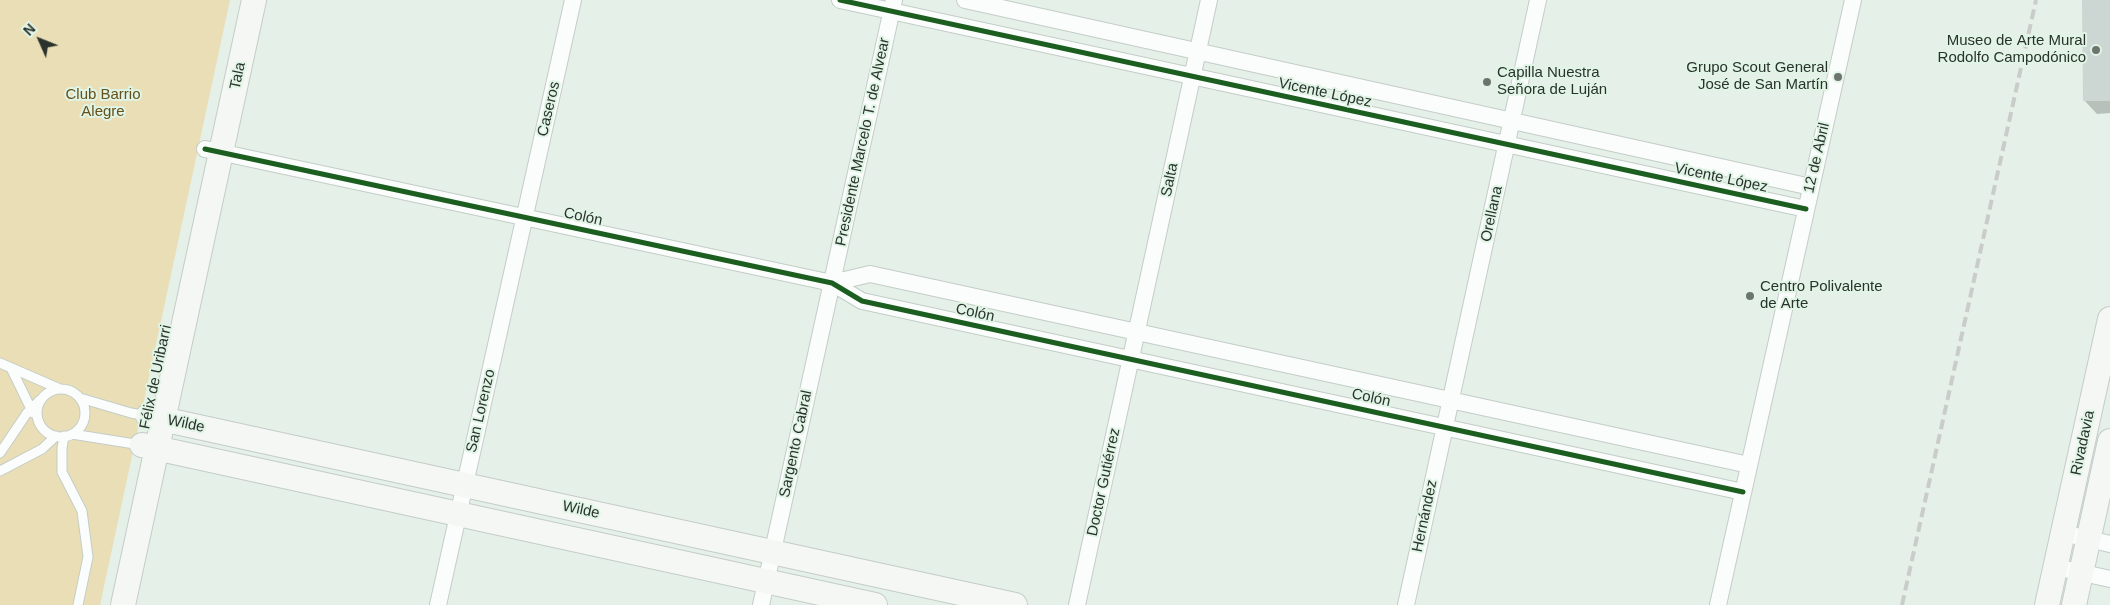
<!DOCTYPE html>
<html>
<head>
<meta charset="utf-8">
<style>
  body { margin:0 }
  #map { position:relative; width:2110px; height:605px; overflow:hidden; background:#e5f0e8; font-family:Helvetica,sans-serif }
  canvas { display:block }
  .north { position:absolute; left:15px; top:15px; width:50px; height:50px; -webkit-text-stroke:4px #e0f5e5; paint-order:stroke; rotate:314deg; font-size:14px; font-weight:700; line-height:20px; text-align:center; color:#2b322d }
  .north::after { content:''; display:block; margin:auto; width:18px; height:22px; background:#2b322d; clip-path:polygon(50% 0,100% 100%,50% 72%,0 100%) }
</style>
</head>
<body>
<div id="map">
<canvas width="2110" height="605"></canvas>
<div class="north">N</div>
</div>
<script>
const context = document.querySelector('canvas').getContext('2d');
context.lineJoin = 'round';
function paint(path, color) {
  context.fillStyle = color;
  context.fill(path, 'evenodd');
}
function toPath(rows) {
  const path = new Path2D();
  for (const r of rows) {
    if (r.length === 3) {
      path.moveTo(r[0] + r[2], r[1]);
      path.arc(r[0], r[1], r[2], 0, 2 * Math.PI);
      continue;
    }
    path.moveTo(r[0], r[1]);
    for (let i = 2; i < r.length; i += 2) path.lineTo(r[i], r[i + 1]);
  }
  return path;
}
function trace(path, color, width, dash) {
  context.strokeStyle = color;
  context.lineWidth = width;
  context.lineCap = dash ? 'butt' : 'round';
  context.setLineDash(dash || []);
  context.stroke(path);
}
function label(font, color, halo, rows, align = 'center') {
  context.font = font + ' Helvetica,sans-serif';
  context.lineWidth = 4;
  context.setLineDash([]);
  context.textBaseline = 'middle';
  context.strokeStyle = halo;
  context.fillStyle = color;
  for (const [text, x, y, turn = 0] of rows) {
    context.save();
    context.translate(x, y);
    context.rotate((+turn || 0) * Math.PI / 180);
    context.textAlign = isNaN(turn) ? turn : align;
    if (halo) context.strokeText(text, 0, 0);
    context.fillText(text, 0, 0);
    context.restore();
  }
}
const green = toPath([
  [0,0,230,0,100,605,0,605]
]);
const shadow = toPath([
  [2083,0,2110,0,2110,113,2097,114,2084,100]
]);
const building = toPath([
  [2082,0,2110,0,2110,101,2083,101]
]);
const lane = toPath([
  [0,363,60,389],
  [11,368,33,413],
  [61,413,24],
  [80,398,131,413,148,416],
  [72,434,141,445],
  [64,436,62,448,62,472,82,511,88,557,78,605],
  [0,453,27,413,40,400],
  [0,471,42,449,56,436]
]);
const street = toPath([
  [840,0,1806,209],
  [965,0,1811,187],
  [205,149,832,283,862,301,1743,492],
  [832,283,870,274,1749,465],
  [2063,533,2110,544],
  [2056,567,2110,579],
  [438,605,573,0],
  [761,605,894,0],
  [1077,605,1209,0],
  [1406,605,1538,0],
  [1718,605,1853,0]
]);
const secondary = toPath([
  [148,416,1015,605],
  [142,445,875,605],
  [123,605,254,0],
  [2047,605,2110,319],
  [2074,605,2110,441]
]);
const rail = toPath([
  [1902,605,2036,0]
]);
const cycleway = toPath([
  [840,0,1806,209],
  [205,149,832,283,862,301,1743,492]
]);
const markers = [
  [2096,50,5,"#6c746e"],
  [1838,77,5,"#6c746e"],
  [1487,82,5,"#6c746e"],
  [1750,296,5,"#6c746e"]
];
const poiNames = [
  ["Museo de Arte Mural",2086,41],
  ["Rodolfo Campodónico",2086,58],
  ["Grupo Scout General",1828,68],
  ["José de San Martín",1828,85],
  ["Capilla Nuestra",1497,73,"left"],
  ["Señora de Luján",1497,90,"left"],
  ["Centro Polivalente",1760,287,"left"],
  ["de Arte",1760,304,"left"]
];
const streetNames = [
  ["Tala",238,76,-78],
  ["Vicente López",1325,93,12],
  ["Caseros",549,109,-77],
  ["Presidente Marcelo T. de Alvear",863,142,-78],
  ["12 de Abril",1817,158,-77],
  ["Vicente López",1721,178,12],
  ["Salta",1170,180,-78],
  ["Orellana",1492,214,-78],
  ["Colón",583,217,12],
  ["Colón",975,313,12],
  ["Félix de Uribarri",156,377,-78],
  ["Colón",1371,398,12],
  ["San Lorenzo",481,411,-77],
  ["Wilde",186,424,12],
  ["Rivadavia",2083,443,-78],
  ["Sargento Cabral",796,444,-78],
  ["Doctor Gutiérrez",1104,482,-78],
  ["Wilde",581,510,12],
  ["Hernández",1425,516,-78]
];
const parkNames = [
  ["Club Barrio",103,95],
  ["Alegre",103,112]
];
paint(green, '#e9deb6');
paint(shadow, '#0003');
paint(building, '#ccd6d2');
trace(lane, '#c4cdc7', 11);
trace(street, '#c4cdc7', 18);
trace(secondary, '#c4cdc7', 26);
trace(lane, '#fbfdfc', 9);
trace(street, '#fbfdfc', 16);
trace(secondary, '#f5f7f4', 24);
trace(rail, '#caccca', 4, [10, 5]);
trace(cycleway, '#1b5e20', 5);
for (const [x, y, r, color] of markers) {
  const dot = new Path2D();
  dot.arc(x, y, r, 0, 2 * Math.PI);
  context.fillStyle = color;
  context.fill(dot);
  trace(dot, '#e0f5e5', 2);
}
label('15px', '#2b322d', '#e0f5e5', poiNames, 'right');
label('15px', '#2b322d', '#e0f5e5', streetNames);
label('15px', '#66501b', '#e0f5e5', parkNames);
</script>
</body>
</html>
